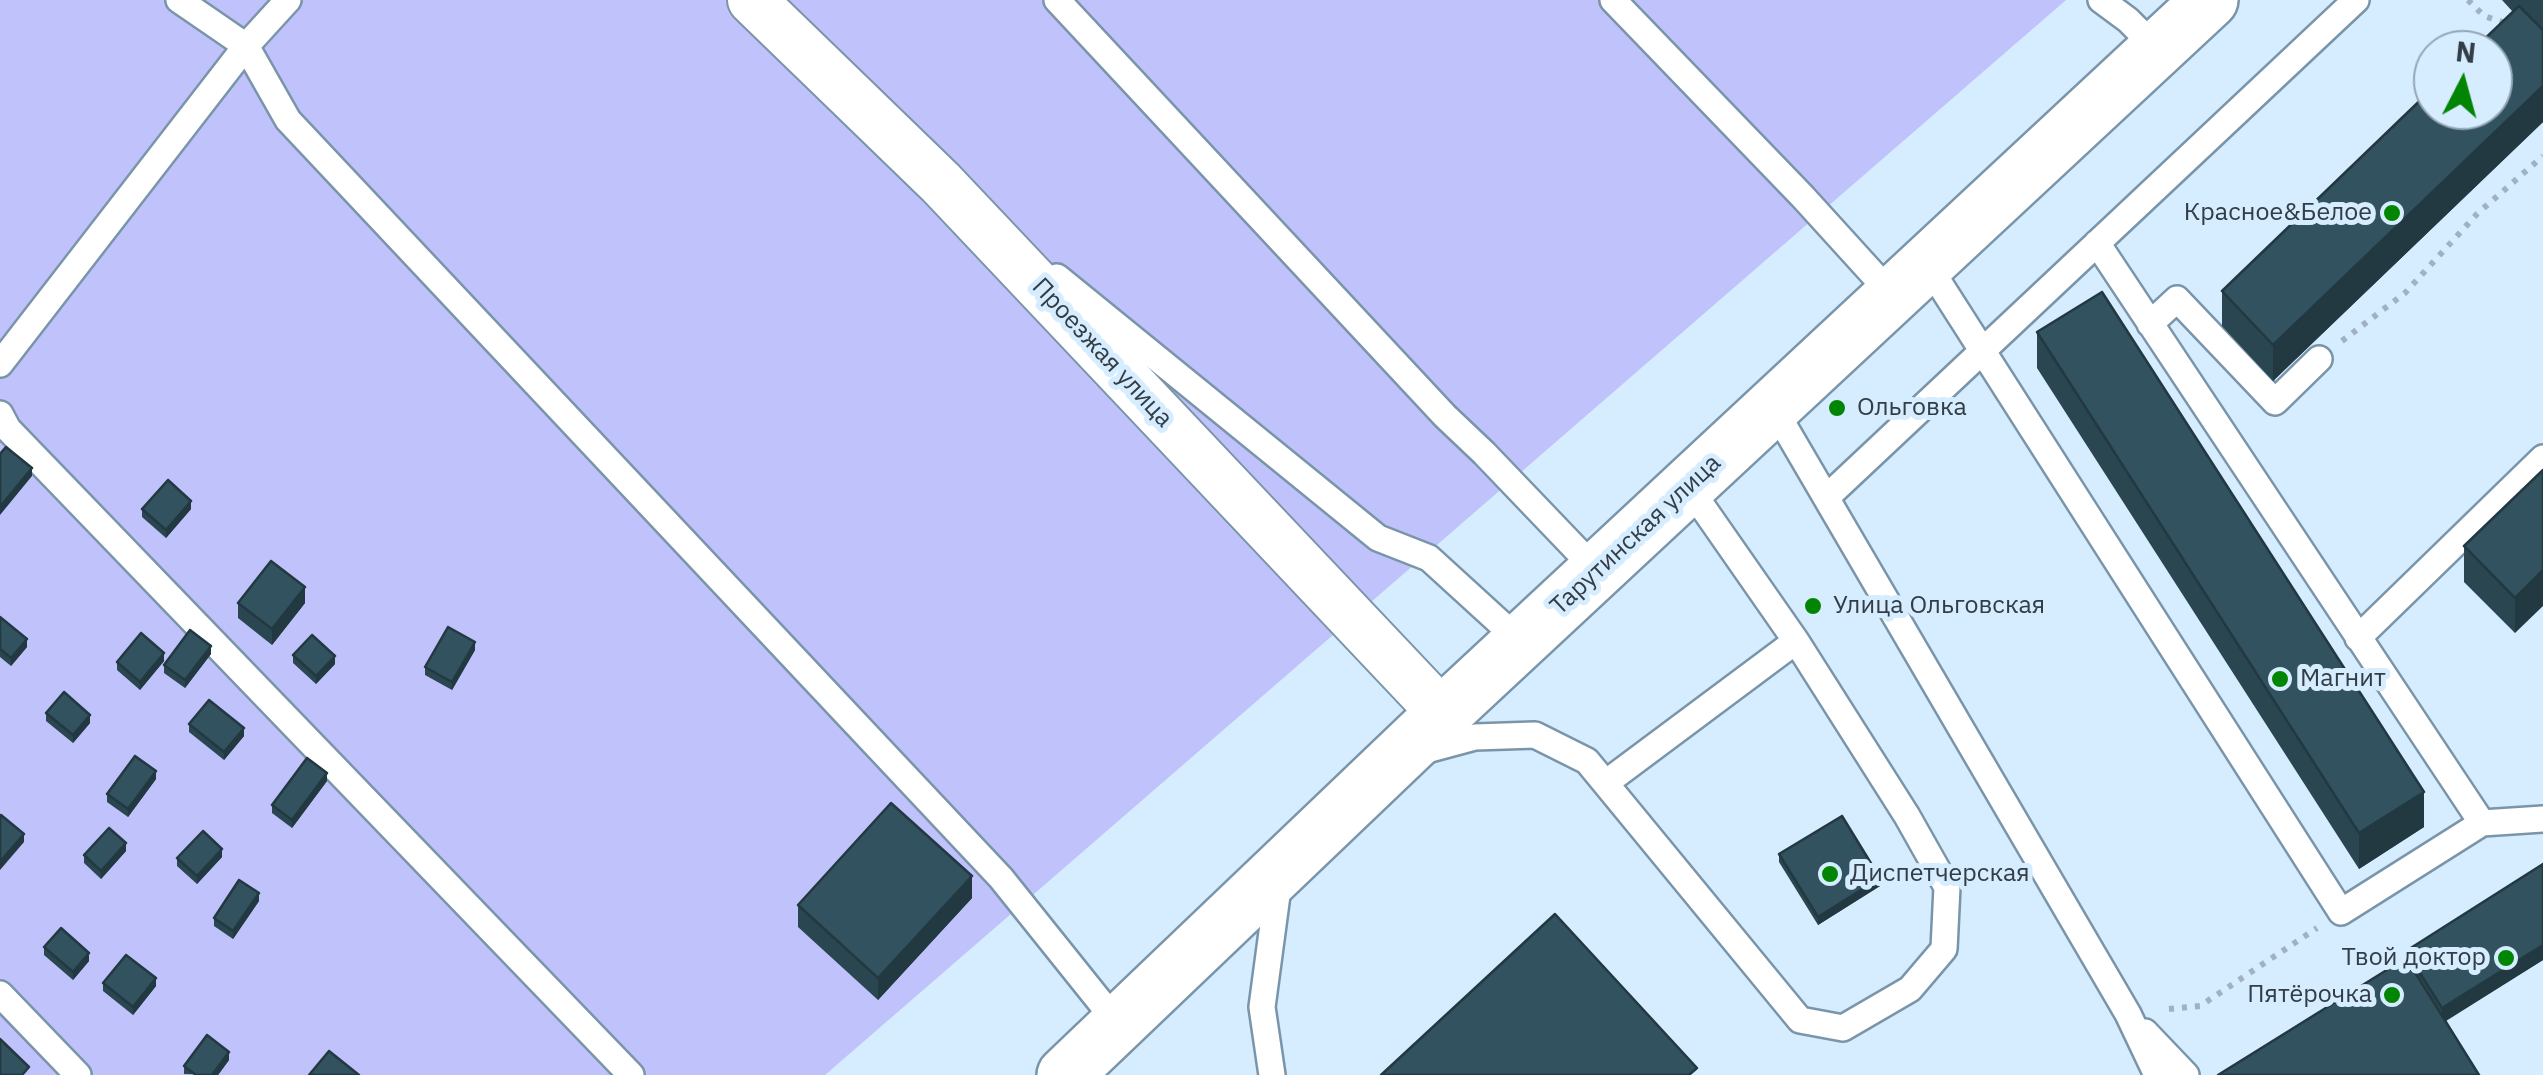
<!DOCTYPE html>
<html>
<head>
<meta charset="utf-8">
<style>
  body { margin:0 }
  #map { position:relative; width:2543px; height:1075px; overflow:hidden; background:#d6ecff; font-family:"IBM Plex Sans",sans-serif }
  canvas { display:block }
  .north { position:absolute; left:2413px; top:30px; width:100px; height:100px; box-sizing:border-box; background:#d6ecff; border:2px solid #94a6b5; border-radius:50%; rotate:6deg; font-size:28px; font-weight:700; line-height:40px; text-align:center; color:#323d46 }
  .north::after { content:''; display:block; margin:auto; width:35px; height:45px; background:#038504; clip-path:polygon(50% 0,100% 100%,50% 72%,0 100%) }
</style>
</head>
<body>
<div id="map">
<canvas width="2543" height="1075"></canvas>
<div class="north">N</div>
</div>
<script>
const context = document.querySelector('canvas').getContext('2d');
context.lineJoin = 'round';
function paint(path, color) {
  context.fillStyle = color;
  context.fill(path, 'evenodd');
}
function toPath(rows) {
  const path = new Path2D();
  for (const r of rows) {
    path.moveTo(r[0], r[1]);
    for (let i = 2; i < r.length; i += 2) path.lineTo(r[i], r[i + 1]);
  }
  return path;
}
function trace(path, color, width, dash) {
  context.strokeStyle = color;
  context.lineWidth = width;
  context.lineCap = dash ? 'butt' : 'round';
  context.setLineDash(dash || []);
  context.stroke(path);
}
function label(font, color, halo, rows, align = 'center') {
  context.font = font + ' "IBM Plex Sans",sans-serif';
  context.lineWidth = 10;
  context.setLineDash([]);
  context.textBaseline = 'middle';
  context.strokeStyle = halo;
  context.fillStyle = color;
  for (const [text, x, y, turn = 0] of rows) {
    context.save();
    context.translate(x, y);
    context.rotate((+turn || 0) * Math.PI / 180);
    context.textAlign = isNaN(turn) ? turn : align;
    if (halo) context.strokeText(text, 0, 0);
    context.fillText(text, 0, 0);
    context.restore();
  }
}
const green = toPath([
  [0,0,2066,0,825,1075,0,1075]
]);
const path = toPath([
  [2468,0,2484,16,2509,24],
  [2342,341,2405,293,2477,214,2543,156],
  [2169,1009,2200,1006,2317,928]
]);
const lane = toPath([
  [179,0,246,46,288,120,1001,878,1118,1024],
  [1057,0,1445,416,1484,453,1597,571],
  [1613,0,1803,197,1893,296],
  [2101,0,2128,20,2157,49],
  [1927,264,2341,912,2482,823,2097,243],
  [1057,277,1378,538,1429,558,1521,642],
  [2150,324,2177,299,2275,402,2319,359],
  [0,364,246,46,288,0],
  [1773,407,2128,1014,2157,1075],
  [0,414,8,429,631,1075],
  [1827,497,2356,0],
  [2358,638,2543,458],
  [1423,751,1475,737,1535,735,1587,761,1800,1020,1843,1028,1910,989,1944,949,1947,887,1907,816,1796,641],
  [1607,782,1796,641,1688,486],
  [2482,823,2543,819],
  [0,994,78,1075],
  [2145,1032,2186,1075],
  [1272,1075,1262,1007,1279,880]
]);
const street = toPath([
  [752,0,941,183,1443,714]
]);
const primary = toPath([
  [1065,1075,1443,714,2210,0]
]);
const wall = toPath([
  [2502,0,2543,0,2543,122,2273,381,2222,326,2222,291,2513,12],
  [2037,332,2424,827,2359,869,2037,368],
  [2543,470,2515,633,2464,582,2464,546],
  [142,509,191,509,166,538,142,517],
  [238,603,305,603,272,645,238,618],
  [0,617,27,647,11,666,0,657],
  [475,650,452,690,425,675,425,667],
  [211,654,185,688,164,673,164,665],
  [293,655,335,664,316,684,293,663],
  [164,661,140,690,117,670,117,662],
  [46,713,90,723,73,743,46,721],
  [189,724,244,736,224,760,189,732],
  [156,779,128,817,107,802,107,794],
  [327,781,292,828,272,813,272,805],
  [126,851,101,879,84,863,84,855],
  [1779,854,1880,886,1818,925,1779,862],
  [222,857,197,884,177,866,177,858],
  [2543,864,2543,960,2446,1021,2406,958,2406,951],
  [972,898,878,1000,798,927,798,905],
  [259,901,233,939,214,926,214,918],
  [44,947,89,961,73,980,44,955],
  [103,983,156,986,133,1015,103,991],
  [229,1060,218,1075,184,1074,184,1066]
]);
const shadedWall = toPath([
  [2543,86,2543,122,2273,381,2273,345],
  [32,468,32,476,0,515,0,507],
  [191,501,191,509,166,538,166,530],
  [2543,570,2543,606,2515,633,2515,598],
  [305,587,305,603,272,645,272,629],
  [27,639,27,647,11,666,11,658],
  [475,642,475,650,452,690,452,682],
  [211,646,211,654,185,688,185,680],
  [164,653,164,661,140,690,140,682],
  [335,656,335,664,316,684,316,676],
  [90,715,90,723,73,743,73,735],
  [244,728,244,736,224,760,224,752],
  [156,771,156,779,128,817,128,809],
  [327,773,327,781,292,828,292,820],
  [2424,792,2424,827,2359,869,2359,833],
  [24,834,24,842,0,870,0,862],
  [126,843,126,851,101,879,101,871],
  [222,849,222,857,197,884,197,876],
  [972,876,972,898,878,1000,878,978],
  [1880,878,1880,886,1818,925,1818,917],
  [259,893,259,901,233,939,233,931],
  [2543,945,2543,960,2442,1023,2442,1008],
  [89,953,89,961,73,980,73,972],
  [156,978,156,986,133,1015,133,1007],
  [229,1052,229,1060,218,1075,212,1075]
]);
const building = toPath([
  [2519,6,2543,30,2543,86,2273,345,2222,291,2433,88,2433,110,2493,110,2493,50,2473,50,2519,6],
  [2102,292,2424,792,2359,833,2037,332,2102,292],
  [6,447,32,468,0,507,0,454,6,447],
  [2543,470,2543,570,2515,598,2464,546,2543,470],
  [168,480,191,501,166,530,142,509,168,480],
  [271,561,305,587,272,629,238,603,271,561],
  [0,617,27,639,11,658,0,649,0,617],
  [448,627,475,642,452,682,425,667,448,627],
  [190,630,211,646,185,680,164,665,190,630],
  [141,633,164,653,140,682,117,662,141,633],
  [312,635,335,656,316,676,293,655,312,635],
  [64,692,90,715,73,735,46,713,64,692],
  [209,700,244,728,224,752,189,724,209,700],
  [135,756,156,771,128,809,107,794,135,756],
  [307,758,327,773,292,820,272,805,307,758],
  [891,803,972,876,878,978,798,905,891,803],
  [1,815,24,834,0,862,0,817,1,815],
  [1842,816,1880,878,1818,917,1779,854,1842,816],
  [109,828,126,843,101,871,84,855,109,828],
  [203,831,222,849,197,876,177,858,203,831],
  [2543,864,2543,945,2442,1008,2406,951,2543,864],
  [239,880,259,893,233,931,214,918,239,880],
  [1555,914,1697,1068,1689,1075,1381,1075,1555,914],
  [61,928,89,953,73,972,44,947,61,928],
  [126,955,156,978,133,1007,103,983,126,955],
  [2406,958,2479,1075,2218,1075,2406,958],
  [207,1035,229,1052,212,1075,196,1075,184,1066,207,1035],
  [0,1039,29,1067,22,1075,0,1075,0,1039],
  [329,1051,359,1075,309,1075,329,1051]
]);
const markers = [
  [2392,213,10,"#038504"],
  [1837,408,10,"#038504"],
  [1813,606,10,"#038504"],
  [2280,679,10,"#038504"],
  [1830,874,10,"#038504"],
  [2506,958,10,"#038504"],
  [2392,995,10,"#038504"]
];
const poiNames = [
  ["Красное&Белое",2372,213,"right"],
  ["Ольговка",1857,408],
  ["Улица Ольговская",1833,606],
  ["Магнит",2300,679],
  ["Диспетчерская",1850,874],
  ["Твой доктор",2486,958,"right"],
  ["Пятёрочка",2372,995,"right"]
];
const streetNames = [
  ["Проезжая улица",1102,353,47],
  ["Тарутинская улица",1636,535,-43]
];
paint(green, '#bfc2fb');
trace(lane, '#7a95a9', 30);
trace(street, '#7a95a9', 52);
trace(primary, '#7a95a9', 60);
trace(path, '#a0b2c2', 6, [5, 8]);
trace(lane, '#fff', 25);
trace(street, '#fff', 48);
trace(primary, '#fff', 55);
paint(wall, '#2a4751');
paint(shadedWall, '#223942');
paint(building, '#31525e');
trace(building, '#223942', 2.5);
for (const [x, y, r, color] of markers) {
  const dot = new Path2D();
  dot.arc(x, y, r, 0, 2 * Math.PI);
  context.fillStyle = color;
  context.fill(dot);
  trace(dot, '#d6ecff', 4);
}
label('25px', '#323d46', '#d6ecff', poiNames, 'left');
label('25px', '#323d46', '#d6ecff', streetNames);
</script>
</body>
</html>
